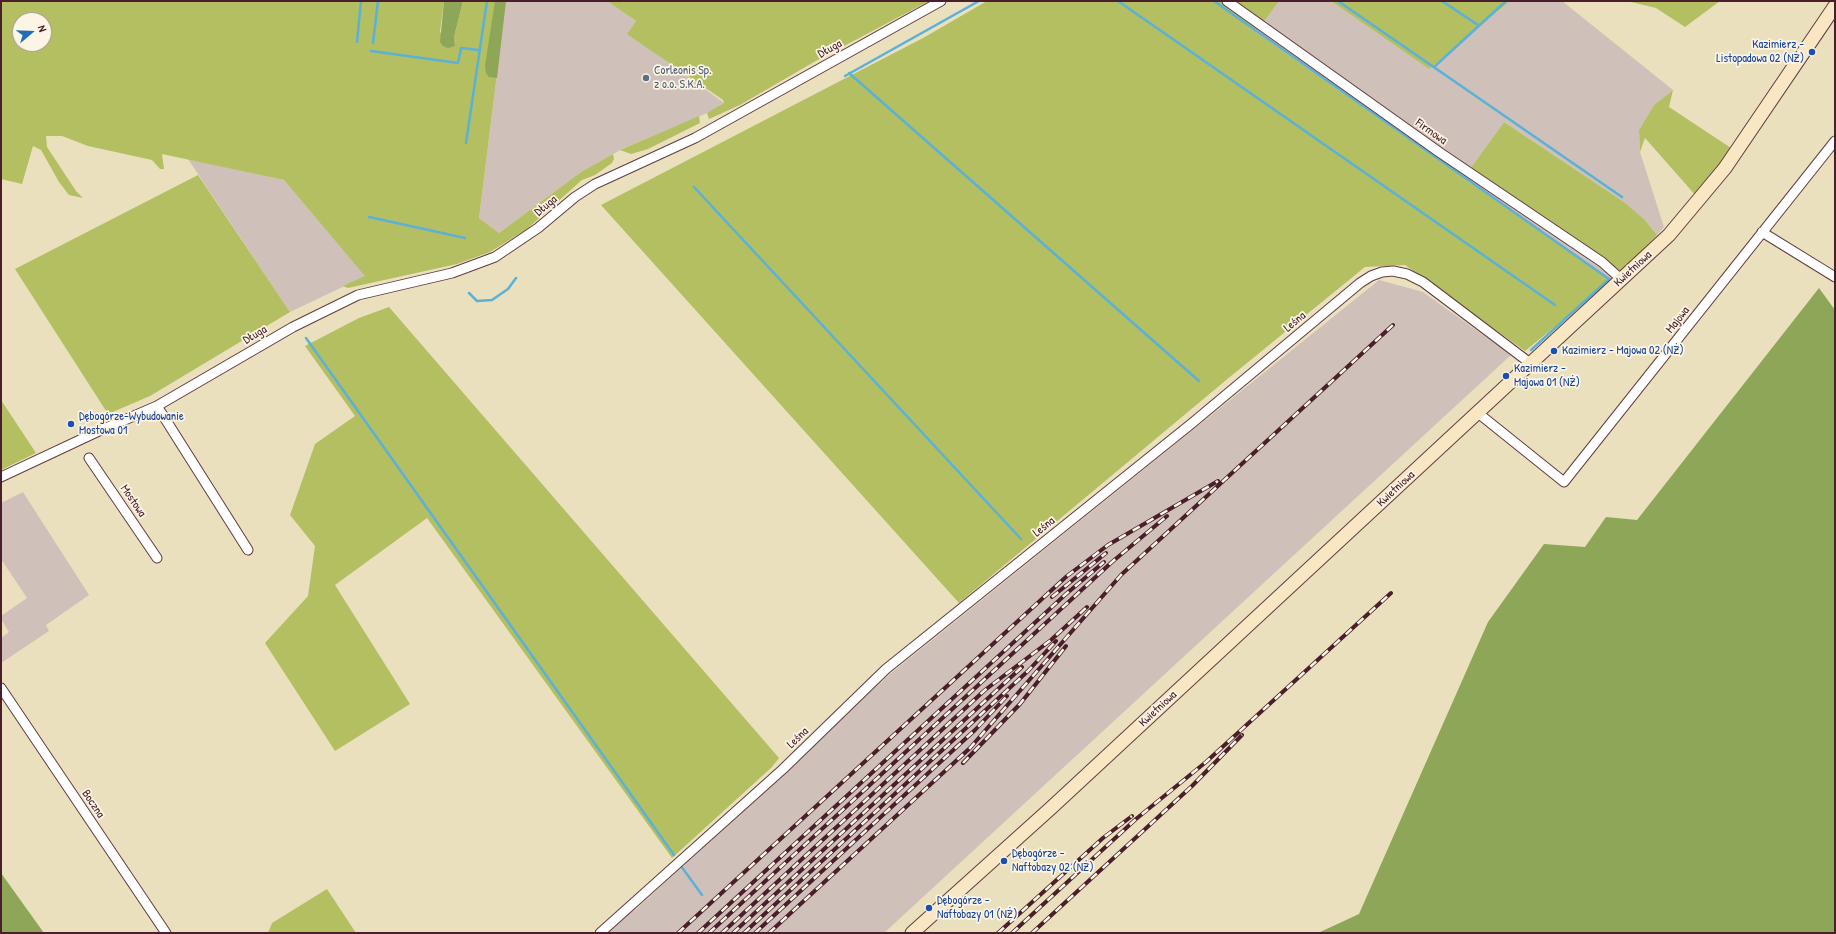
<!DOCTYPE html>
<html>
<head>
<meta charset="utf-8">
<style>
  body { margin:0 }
  #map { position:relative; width:1836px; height:934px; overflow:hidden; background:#ebe0be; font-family:"Patrick Hand",sans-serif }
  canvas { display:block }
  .frame { position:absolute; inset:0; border:2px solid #4a1f2b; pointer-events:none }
  .north { position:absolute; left:12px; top:12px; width:40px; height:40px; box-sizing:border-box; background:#fcf5e5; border:1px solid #b59f9b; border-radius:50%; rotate:71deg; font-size:11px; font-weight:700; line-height:16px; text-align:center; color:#4a1f2b }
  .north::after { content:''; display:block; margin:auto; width:14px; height:18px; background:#1f6fb2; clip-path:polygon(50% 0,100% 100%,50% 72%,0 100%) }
</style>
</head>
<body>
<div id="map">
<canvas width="1836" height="934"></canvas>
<div class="frame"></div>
<div class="north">N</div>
</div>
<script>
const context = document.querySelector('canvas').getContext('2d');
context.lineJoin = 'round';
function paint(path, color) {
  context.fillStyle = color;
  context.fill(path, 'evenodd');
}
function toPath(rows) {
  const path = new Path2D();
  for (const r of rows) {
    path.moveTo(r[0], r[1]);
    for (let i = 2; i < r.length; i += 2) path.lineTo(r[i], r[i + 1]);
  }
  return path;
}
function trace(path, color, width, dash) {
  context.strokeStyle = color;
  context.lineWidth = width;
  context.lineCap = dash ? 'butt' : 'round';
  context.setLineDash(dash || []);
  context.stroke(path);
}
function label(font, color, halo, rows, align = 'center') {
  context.font = font + ' "Patrick Hand",sans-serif';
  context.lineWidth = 3.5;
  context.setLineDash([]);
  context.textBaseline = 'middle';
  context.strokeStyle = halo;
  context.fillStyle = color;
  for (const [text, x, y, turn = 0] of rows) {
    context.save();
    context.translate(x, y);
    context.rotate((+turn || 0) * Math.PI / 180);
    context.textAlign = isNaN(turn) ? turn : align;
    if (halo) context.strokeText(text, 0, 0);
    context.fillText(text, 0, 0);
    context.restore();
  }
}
const industrial = toPath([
  [506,1,607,1,636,21,628,33,724,103,712,111,624,148,581,172,499,233,479,218],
  [1279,1,1331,1,1429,69,1510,1,1562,1,1673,90,1654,105,1639,130,1640,152,1664,227,1657,235,1644,219,1624,202,1504,122,1470,169,1622,272,1611,281,1256,31],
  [188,159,284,180,366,276,290,312],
  [1379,280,1423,292,1511,355,884,933,605,933,632,909,635,910,807,753,806,750,890,674],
  [23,492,89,595,46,625,49,631,1,663,1,638,9,632,1,619,1,616,27,598,1,559,1,503]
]);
const green = toPath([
  [1,1,444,1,440,32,455,46,454,37,463,1,506,1,479,218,499,233,581,172,613,154,614,159,612,163,595,175,582,180,527,229,490,252,457,264,348,288,343,286,365,276,284,180,162,154,164,169,160,169,152,160,88,146,62,136,46,136,47,147,76,191,83,198,69,195,59,182,41,150,33,146,22,184,1,179],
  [20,20,44,20,44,44,20,44],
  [607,1,929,1,814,62,740,105,709,119,707,113,724,103,723,100,627,34,636,21],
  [987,1,1279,1,1256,32,1611,281,1525,351,1405,265,1365,267,1231,376,959,603,601,205,923,38],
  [1331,1,1510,1,1429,69],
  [1627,1,1720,1,1685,27,1656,8],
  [1673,90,1669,107,1731,148,1697,197,1645,138,1640,152,1639,130,1654,105],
  [699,116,700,123,648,149,631,154,620,150],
  [1504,122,1624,202,1644,219,1657,235,1622,272,1470,169],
  [198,175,290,312,150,396,108,414,15,269],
  [389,307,779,758,772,767,672,858,427,518,335,585,410,704,335,751,265,643,308,596,315,546,290,515,315,444,355,416,305,346,359,318],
  [1,400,36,453,1,470],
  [327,889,356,933,268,933,272,923]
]);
const forest = toPath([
  [444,1,463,1,454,37,455,46,448,48,443,46,440,42],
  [495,1,506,1,497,78,489,77,486,73,485,66],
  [1819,288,1835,310,1835,933,1318,933,1359,914,1488,622,1544,544,1585,547,1606,517,1637,520],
  [1,873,44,933,1,933]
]);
const stream = toPath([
  [1118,1,1555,305],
  [1214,1,1609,279,1531,350],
  [1338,1,1622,197],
  [1442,1,1478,25],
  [357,42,361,1],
  [373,43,378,1],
  [371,51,458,63,461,48,479,50],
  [1434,67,1506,1],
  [849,73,1199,381],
  [845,76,979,1],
  [466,143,487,1],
  [694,187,1021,539],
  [369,217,465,238],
  [469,293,477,301,492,300,508,289,516,278],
  [306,338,674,855],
  [681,866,702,895]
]);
const street = toPath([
  [1227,1,1439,152,1602,262,1622,280],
  [1762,232,1835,277],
  [157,406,248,550],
  [1478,413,1564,482,1835,141],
  [89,458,157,558],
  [1,477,99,431,157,406,293,327,358,295,452,273,495,257,538,228,575,197,595,184,695,138,941,1],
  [1,688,166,933],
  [600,933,783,769,886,669,1191,424,1360,283,1371,276,1382,272,1393,271,1407,274,1423,282,1530,363]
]);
const secondary = toPath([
  [912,933,1051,808,1669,235,1725,168,1835,6]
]);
const rail = toPath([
  [1052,597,1106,553],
  [963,763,1020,704,1066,646],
  [678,933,1067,576,1108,545,1218,481],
  [698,933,1066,594,1104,562],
  [709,933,1112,562,1167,516],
  [722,933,985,690,1051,640,1087,607],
  [733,933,1022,667],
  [744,933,1028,671,1056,641],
  [755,933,975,730,1007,696],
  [769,933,970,748,1121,575,1393,325],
  [998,933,1103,838,1132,816],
  [1012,933,1136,819,1206,762,1391,593],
  [1032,933,1192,786,1242,735]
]);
const markers = [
  [1812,52,4,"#1a4fb4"],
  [646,78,4,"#5c6f8a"],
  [1554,351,4,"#1a4fb4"],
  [1506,376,4,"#1a4fb4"],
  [71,424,4,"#1a4fb4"],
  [1004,861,4,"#1a4fb4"],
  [929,908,4,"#1a4fb4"]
];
const transitNames = [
  ["Kazimierz -",1804,45,"right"],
  ["Listopadowa 02 (NŻ)",1804,59,"right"],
  ["Kazimierz - Majowa 02 (NŻ)",1562,351],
  ["Kazimierz -",1514,369],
  ["Majowa 01 (NŻ)",1514,383],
  ["Dębogórze-Wybudowanie",79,417],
  ["Mostowa 01",79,431],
  ["Dębogórze -",1012,854],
  ["Naftobazy 02 (NŻ)",1012,868],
  ["Dębogórze -",937,901],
  ["Naftobazy 01 (NŻ)",937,915]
];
const streetNames = [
  ["Długa",830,49,-29],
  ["Firmowa",1431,132,35],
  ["Długa",546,206,-40],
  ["Kwietniowa",1633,269,-43],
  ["Majowa",1678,320,-52],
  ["Leśna",1295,322,-40],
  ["Długa",255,335,-31],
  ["Kwietniowa",1396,489,-43],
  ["Mostowa",133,501,56],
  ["Leśna",1044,527,-39],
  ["Kwietniowa",1158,709,-43],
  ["Leśna",798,738,-44],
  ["Boczna",93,804,56]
];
const serviceNames = [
  ["Corleonis Sp.",654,71],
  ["z o.o. S.K.A.",654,85]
];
paint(industrial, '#cfc0ba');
paint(green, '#b3bf61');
paint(forest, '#8ea657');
trace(stream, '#5bb1d7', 2.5);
trace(street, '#623c41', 11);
trace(secondary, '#623c41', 15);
trace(street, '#fff', 9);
trace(secondary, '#f9e7c3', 13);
trace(rail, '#4a1f2b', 4);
trace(rail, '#fcf5e5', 2.5, [8]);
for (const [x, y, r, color] of markers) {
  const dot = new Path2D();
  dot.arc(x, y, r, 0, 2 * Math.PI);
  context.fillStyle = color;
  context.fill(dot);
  trace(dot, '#fcf5e5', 1.5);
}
label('12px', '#164399', '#fcf5e5', transitNames, 'left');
label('12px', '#4a1f2b', '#fcf5e5', streetNames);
label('12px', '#4e5e75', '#fcf5e5', serviceNames, 'left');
</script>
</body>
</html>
